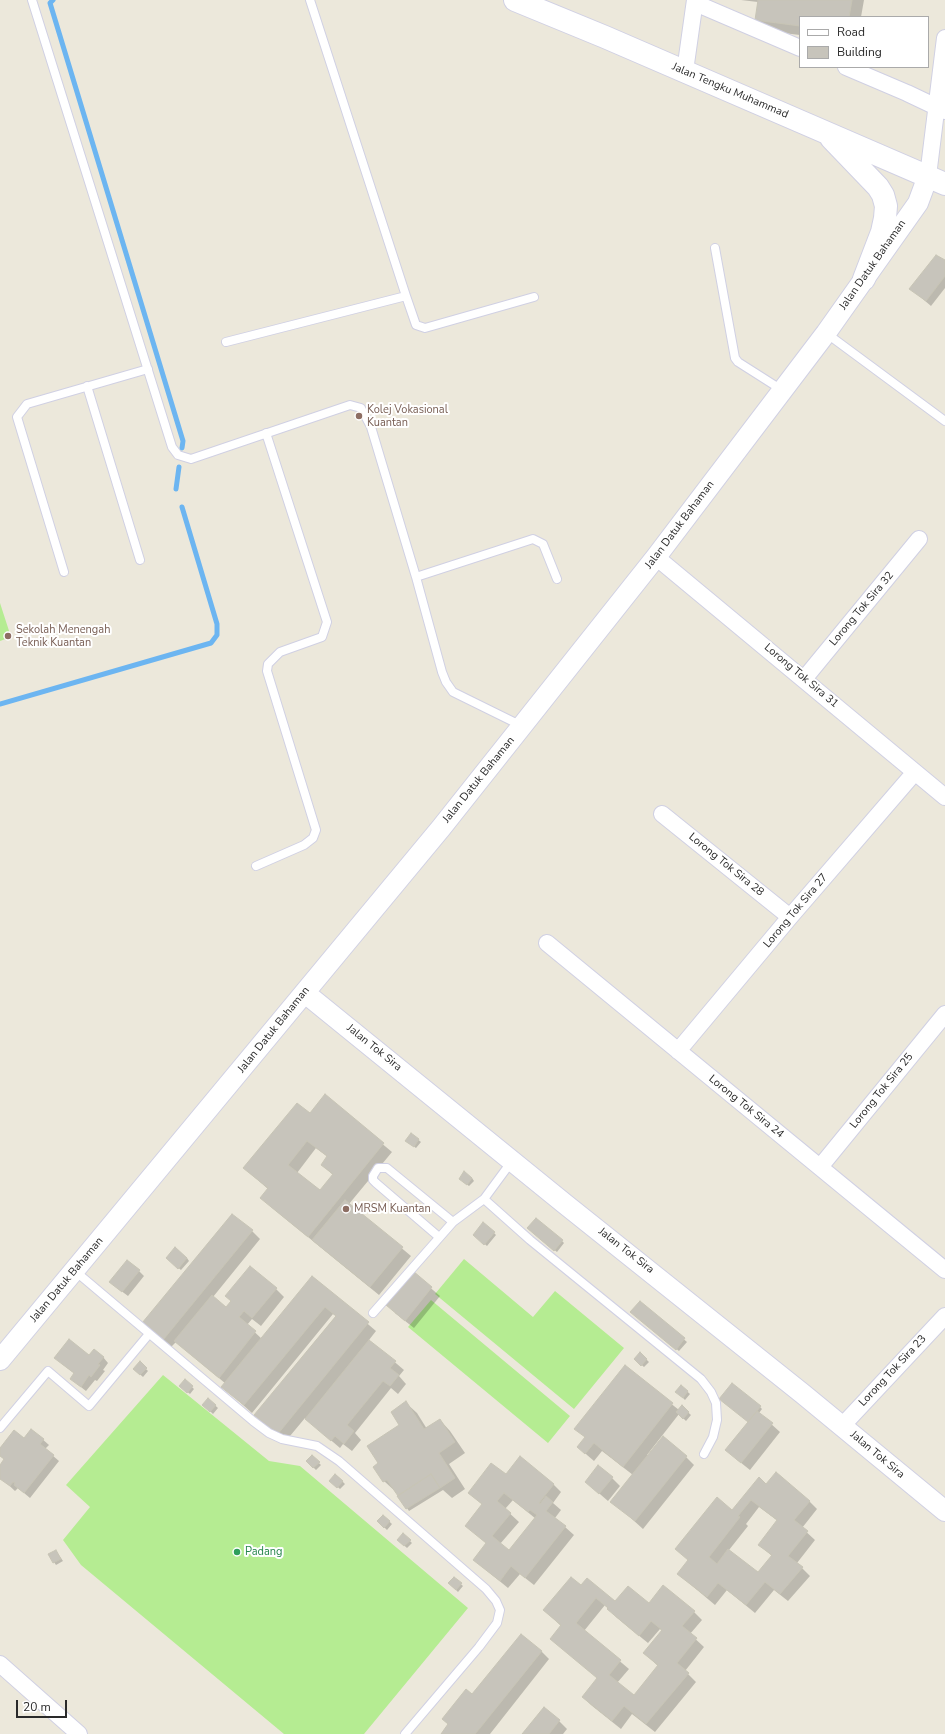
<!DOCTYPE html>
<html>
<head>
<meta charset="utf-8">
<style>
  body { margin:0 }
  #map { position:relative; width:945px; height:1734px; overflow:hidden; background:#ece8db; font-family:"Nunito Sans",sans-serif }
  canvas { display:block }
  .legend { position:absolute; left:799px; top:16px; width:130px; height:52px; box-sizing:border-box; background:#fff; border:1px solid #aaa; margin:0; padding:5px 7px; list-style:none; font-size:12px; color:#2a2a2a }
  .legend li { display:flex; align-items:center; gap:8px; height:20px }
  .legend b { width:20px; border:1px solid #aaa }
  .scale { position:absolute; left:16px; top:1700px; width:51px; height:18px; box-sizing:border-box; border:2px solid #2a2a2a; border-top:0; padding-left:5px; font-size:12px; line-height:14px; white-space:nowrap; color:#2a2a2a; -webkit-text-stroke:3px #fff; paint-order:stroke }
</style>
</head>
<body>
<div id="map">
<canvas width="945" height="1734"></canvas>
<ul class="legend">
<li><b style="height:5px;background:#fff"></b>Road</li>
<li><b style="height:11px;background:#c7c4bb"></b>Building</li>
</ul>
<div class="scale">20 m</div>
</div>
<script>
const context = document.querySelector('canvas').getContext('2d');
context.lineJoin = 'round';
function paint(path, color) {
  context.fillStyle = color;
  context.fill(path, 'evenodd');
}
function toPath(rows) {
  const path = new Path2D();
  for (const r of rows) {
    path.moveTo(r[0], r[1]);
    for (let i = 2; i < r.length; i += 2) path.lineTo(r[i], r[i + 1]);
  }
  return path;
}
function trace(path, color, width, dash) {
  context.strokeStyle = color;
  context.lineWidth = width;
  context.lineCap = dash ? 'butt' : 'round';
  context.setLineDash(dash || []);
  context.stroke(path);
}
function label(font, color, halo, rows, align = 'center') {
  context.font = font + ' "Nunito Sans",sans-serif';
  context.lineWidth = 4;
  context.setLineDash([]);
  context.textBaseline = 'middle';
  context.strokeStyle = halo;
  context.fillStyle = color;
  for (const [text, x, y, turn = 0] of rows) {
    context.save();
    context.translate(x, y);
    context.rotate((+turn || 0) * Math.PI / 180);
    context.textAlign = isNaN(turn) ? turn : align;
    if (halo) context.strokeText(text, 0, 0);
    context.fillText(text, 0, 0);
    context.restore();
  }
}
const pitch = toPath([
  [0,603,11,637,0,641],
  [464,1259,533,1317,555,1291,624,1348,574,1409,435,1294],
  [431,1300,570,1416,548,1443,408,1327],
  [163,1375,269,1461,300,1466,468,1608,364,1734,284,1734,81,1565,63,1540,90,1507,66,1485]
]);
const shadow = toPath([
  [741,0,864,0,861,17,800,17,800,35,766,31,756,20,758,2],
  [945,261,945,288,931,306,911,289],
  [325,1096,392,1152,349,1204,411,1256,379,1295,270,1206,268,1189,244,1168,310,1115],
  [316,1148,328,1157,322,1165,333,1175,321,1191,297,1173],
  [411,1134,421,1142,416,1148,409,1143],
  [472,1178,474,1181,469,1186,462,1181],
  [252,1231,260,1239,213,1297,227,1309,232,1302,250,1268,276,1289,284,1297,261,1326,252,1319,247,1325,262,1339,313,1277,376,1331,369,1340,404,1370,399,1376,406,1384,398,1394,391,1388,355,1433,361,1440,352,1451,343,1444,340,1448,305,1418,285,1442,255,1415,336,1316,333,1314,252,1413,223,1387,226,1384,176,1342,171,1347,152,1331],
  [531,1231,562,1241,564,1243,557,1252],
  [494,1233,496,1235,487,1246,474,1235],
  [187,1258,189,1261,181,1270,169,1260],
  [139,1271,144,1276,128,1296,116,1287],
  [413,1273,440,1296,414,1328,395,1313],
  [640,1302,687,1342,679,1351,634,1314],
  [640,1353,649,1362,644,1367,637,1361],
  [89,1356,103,1357,108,1363,103,1370,105,1371,97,1381,95,1380,86,1391,77,1384,75,1374,61,1363],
  [140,1363,148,1371,143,1377,134,1369],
  [625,1367,679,1410,682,1407,691,1415,686,1421,679,1414,647,1455,686,1457,694,1465,643,1529,612,1501,633,1475,602,1451,594,1461,587,1455,579,1447,586,1438,576,1428],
  [185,1380,194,1389,190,1394,180,1386],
  [681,1386,690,1394,685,1400,679,1394],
  [209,1400,218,1408,213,1414,204,1405],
  [723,1401,760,1407,762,1409,759,1413,780,1432,750,1470,735,1458,749,1422],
  [406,1403,417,1413,427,1429,440,1420,450,1431,465,1453,449,1464,465,1489,452,1498,443,1490,409,1511,396,1492,384,1481,379,1463,401,1425],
  [32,1430,49,1445,45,1449,59,1461,30,1498,18,1488,15,1491,0,1477,0,1466,5,1460,0,1455,0,1450,24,1439],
  [312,1456,321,1465,316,1470,307,1461],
  [336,1475,345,1484,340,1489,331,1481],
  [506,1476,553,1484,561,1492,553,1503,561,1510,555,1518,574,1535,534,1585,520,1574,508,1588,474,1560,487,1544,483,1505,469,1493],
  [513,1500,536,1519,509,1552,500,1544,519,1522,505,1509],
  [612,1478,620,1486,608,1501,586,1482],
  [767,1485,809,1501,817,1509,802,1528,815,1540,797,1563,810,1576,788,1601,774,1590,755,1613,727,1590,715,1605,678,1574,733,1511],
  [759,1507,778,1521,759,1545,772,1556,758,1574,729,1550,748,1526,746,1524],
  [383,1516,392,1524,387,1530,378,1521],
  [403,1534,412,1543,407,1548,398,1540],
  [56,1551,63,1561,56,1565,54,1562],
  [454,1578,463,1586,458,1592,449,1583],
  [581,1587,615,1603,649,1604,694,1612,702,1620,690,1634,704,1647,685,1671,696,1682,655,1732,632,1714,621,1729,591,1705,583,1697,598,1678,551,1639,561,1626,544,1610],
  [605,1605,616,1617,648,1643,660,1629,662,1631,644,1653,658,1666,634,1697,617,1683,629,1669,584,1631],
  [541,1651,549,1659,490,1734,442,1734,472,1696],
  [559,1721,567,1729,563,1734,523,1734]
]);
const stream = toPath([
  [53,0,50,3,183,441,182,448],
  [176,489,179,467],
  [0,704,211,643,217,635,217,624,182,507]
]);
const building = toPath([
  [758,0,852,0,849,17,800,17,800,26,755,20,758,0],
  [936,255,945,260,945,276,926,301,909,289,936,255],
  [325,1094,384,1143,308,1237,260,1198,268,1188,243,1168,297,1103,310,1113,325,1094],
  [307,1141,327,1156,321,1165,333,1174,320,1190,288,1165,307,1141],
  [411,1133,419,1139,414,1147,405,1141,411,1133],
  [464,1171,472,1178,467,1185,459,1179,464,1171],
  [345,1200,403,1247,370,1287,312,1240,345,1200],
  [232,1214,253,1230,163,1340,142,1323,232,1214],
  [536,1218,563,1240,554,1251,527,1228,536,1218],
  [483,1222,495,1232,484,1245,473,1235,483,1222],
  [175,1247,187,1258,178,1269,166,1258,175,1247],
  [127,1260,140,1270,122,1292,109,1282,127,1260],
  [250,1266,277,1288,252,1318,244,1311,239,1317,256,1331,219,1378,174,1341,212,1295,226,1307,231,1301,225,1296,250,1266],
  [413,1271,432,1287,405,1321,386,1305,413,1271],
  [312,1276,369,1322,277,1435,254,1415,336,1316,325,1307,244,1405,221,1387,312,1276],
  [640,1301,685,1338,676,1350,630,1312,640,1301],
  [69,1339,89,1355,94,1349,104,1357,98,1364,100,1365,91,1377,89,1375,81,1387,70,1379,74,1373,54,1358,69,1339],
  [369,1340,396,1361,390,1368,399,1375,390,1386,383,1381,347,1425,354,1431,344,1444,335,1436,331,1441,305,1419,369,1340],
  [640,1352,647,1359,641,1366,634,1359,640,1352],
  [140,1361,147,1368,140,1375,133,1369,140,1361],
  [625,1365,673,1403,623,1467,594,1443,585,1454,577,1447,585,1437,574,1429,625,1365],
  [185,1379,193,1386,187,1393,179,1386,185,1379],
  [732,1383,761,1406,748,1422,719,1399,732,1383],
  [681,1385,688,1391,683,1398,675,1392,681,1385],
  [208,1398,216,1405,210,1412,202,1405,208,1398],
  [406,1401,424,1429,440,1419,455,1442,439,1453,455,1478,440,1488,431,1474,398,1496,387,1480,383,1482,373,1467,378,1463,367,1446,399,1425,391,1412,406,1401],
  [682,1405,689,1412,683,1419,676,1412,682,1405],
  [757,1411,773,1423,741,1463,725,1450,757,1411],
  [31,1429,44,1439,40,1444,54,1455,24,1493,14,1485,15,1483,13,1482,10,1486,0,1479,0,1465,4,1459,0,1456,0,1448,14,1430,24,1438,31,1429],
  [663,1436,687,1456,635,1521,610,1502,663,1436],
  [312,1455,320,1462,313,1468,306,1461,312,1455],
  [520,1456,554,1484,539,1503,540,1504,546,1496,553,1502,546,1511,566,1526,525,1578,511,1566,500,1581,473,1560,486,1543,465,1526,482,1504,468,1493,491,1463,506,1474,520,1456],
  [504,1493,528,1512,530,1510,537,1515,509,1550,492,1536,511,1513,497,1501,504,1493],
  [598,1465,613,1477,599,1494,585,1482,598,1465],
  [776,1472,810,1501,794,1520,808,1531,788,1556,803,1567,780,1594,765,1582,746,1605,718,1583,707,1597,677,1574,688,1560,675,1549,717,1497,732,1510,759,1477,766,1484,776,1472],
  [751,1500,777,1520,758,1545,772,1555,758,1572,728,1549,717,1564,709,1557,740,1517,738,1516,751,1500],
  [335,1474,343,1481,337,1488,329,1481,335,1474],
  [431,1474,440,1488,406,1509,397,1496,431,1474],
  [383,1515,390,1521,384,1528,377,1521,383,1515],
  [403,1533,411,1540,404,1546,397,1540,403,1533],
  [56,1550,61,1559,53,1563,48,1554,56,1550],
  [454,1577,462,1583,456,1590,448,1583,454,1577],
  [571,1577,581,1585,587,1578,615,1601,628,1586,649,1603,663,1585,695,1611,682,1626,697,1638,677,1663,689,1673,646,1724,624,1706,612,1721,582,1697,597,1678,550,1639,561,1625,543,1610,571,1577],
  [596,1598,608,1608,607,1609,639,1636,651,1621,662,1630,643,1653,658,1665,634,1695,609,1675,621,1660,576,1623,596,1598],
  [521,1634,542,1651,480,1728,475,1734,441,1734,448,1724,442,1719,466,1689,472,1694,521,1634],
  [544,1707,560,1720,549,1734,522,1734,544,1707]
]);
const service = toPath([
  [32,0,172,447,178,455,191,459,350,405,361,408,371,427,416,577,442,672,446,682,453,692,522,726],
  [310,0,406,296,416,325,425,328,534,297],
  [715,248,735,358,738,362,782,390],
  [826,333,945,421],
  [226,342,406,296],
  [87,386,140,560],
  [64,572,17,417,27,404,148,369],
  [416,577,533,539,543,544,557,579],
  [256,866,304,845,313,838,316,830,267,671,268,664,280,652,322,637,327,622,266,433],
  [484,1199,530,1240,701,1379,711,1392,716,1403,717,1420,713,1437,704,1454],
  [439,1237,376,1183,373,1180,373,1176,378,1168,387,1168,453,1222],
  [75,1271,253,1421,269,1433,282,1439,317,1446,339,1461,486,1589,496,1601,500,1610,497,1623,479,1647,405,1734],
  [373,1313,453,1222,484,1199,512,1161],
  [0,1428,48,1371,89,1406,149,1334]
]);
const minor = toPath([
  [695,3,800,48],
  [846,67,907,93,945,111],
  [685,71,695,0],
  [928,176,945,38],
  [656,557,945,797],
  [804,679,919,539],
  [662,814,790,917],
  [547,943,945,1270],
  [678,1051,790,917,915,772],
  [820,1167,945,1014],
  [842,1426,945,1316],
  [0,1664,79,1734]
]);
const tertiary = toPath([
  [305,993,565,1204,803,1394,945,1511],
  [0,1360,441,828,656,557,826,333,918,203,928,176]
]);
const secondary = toPath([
  [515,0,605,37,945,184],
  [831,138,878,187,883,195,886,206,885,218,882,232,864,279]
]);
const markers = [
  [359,416,4,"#8d6e63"],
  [8,636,4,"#8d6e63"],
  [346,1209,4,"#8d6e63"],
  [237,1552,4,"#2e9e5b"]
];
const streetNames = [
  ["Jalan Tengku Muhammad",730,91,23],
  ["Jalan Datuk Bahaman",873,265,-55],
  ["Jalan Datuk Bahaman",680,525,-53],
  ["Lorong Tok Sira 32",862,609,-50],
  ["Lorong Tok Sira 31",801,676,40],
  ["Jalan Datuk Bahaman",479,780,-51],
  ["Lorong Tok Sira 28",726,865,39],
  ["Lorong Tok Sira 27",796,911,-50],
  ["Jalan Datuk Bahaman",274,1030,-51],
  ["Jalan Tok Sira",374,1048,39],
  ["Lorong Tok Sira 25",882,1091,-51],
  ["Lorong Tok Sira 24",746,1107,39],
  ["Jalan Tok Sira",626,1251,38],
  ["Jalan Datuk Bahaman",67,1280,-50],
  ["Lorong Tok Sira 23",893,1371,-47],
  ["Jalan Tok Sira",877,1455,40]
];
const educationNames = [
  ["Kolej Vokasional",367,410],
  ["Kuantan",367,423],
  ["Sekolah Menengah",16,630],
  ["Teknik Kuantan",16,643],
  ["MRSM Kuantan",354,1209]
];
const leisureNames = [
  ["Padang",245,1552]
];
paint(pitch, '#b5ec92');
paint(shadow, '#0003');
trace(stream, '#6cb5f1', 5);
paint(building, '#c7c4bb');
trace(building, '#c7c4b5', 1);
trace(service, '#d0d0e3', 10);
trace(minor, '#d0d0e3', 18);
trace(tertiary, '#d0d0e3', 22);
trace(secondary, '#d0d0e3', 24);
trace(service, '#fff', 8);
trace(minor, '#fff', 16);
trace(tertiary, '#fff', 20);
trace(secondary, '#fff', 22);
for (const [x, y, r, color] of markers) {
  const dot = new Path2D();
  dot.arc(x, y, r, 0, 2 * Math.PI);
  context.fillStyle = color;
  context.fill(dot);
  trace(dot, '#fff', 1.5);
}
label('11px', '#2a2a2a', '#fff', streetNames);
label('11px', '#785e54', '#fff', educationNames, 'left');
label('11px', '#27864d', '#fff', leisureNames, 'left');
</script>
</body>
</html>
